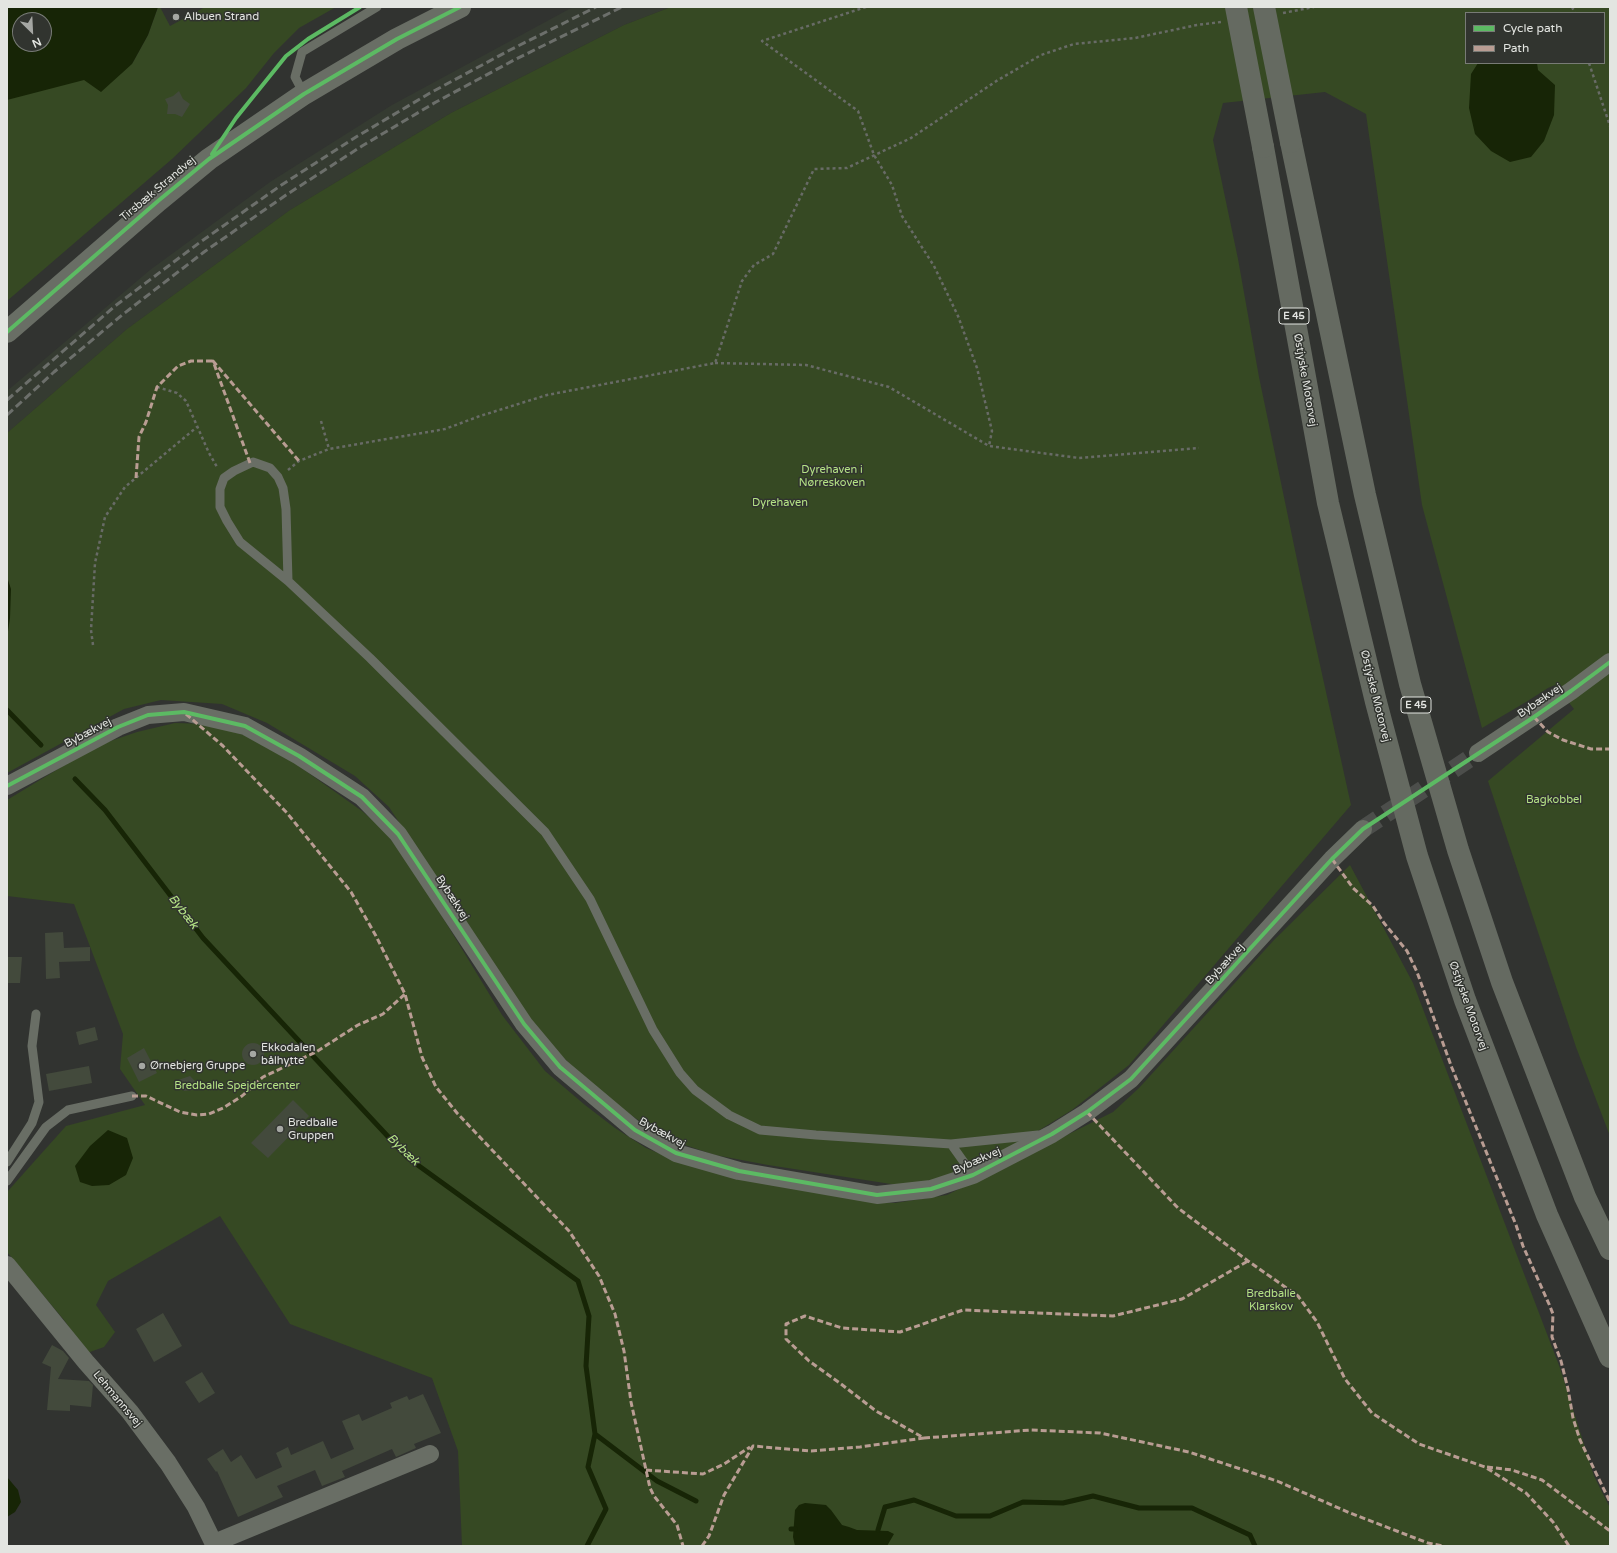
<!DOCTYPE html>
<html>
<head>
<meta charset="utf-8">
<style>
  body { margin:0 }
  #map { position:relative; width:1617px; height:1553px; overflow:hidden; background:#313330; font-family:"Varela Round",sans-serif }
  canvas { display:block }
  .frame { position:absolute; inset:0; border:8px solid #e3e5e1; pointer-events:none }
  .legend { position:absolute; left:1465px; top:12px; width:140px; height:52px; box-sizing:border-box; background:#31342f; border:1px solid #787b76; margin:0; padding:5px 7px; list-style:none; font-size:12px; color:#e3e5e1 }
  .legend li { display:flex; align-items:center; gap:8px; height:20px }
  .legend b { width:20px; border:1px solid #787b76 }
  .north { position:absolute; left:12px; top:12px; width:40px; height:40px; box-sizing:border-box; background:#31342f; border:1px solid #787b76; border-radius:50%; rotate:156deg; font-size:11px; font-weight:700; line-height:16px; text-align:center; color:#e3e5e1 }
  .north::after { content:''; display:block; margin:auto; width:14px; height:18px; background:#a5a7a3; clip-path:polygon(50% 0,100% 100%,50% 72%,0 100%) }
</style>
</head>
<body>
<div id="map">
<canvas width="1617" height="1553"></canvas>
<div class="frame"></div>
<ul class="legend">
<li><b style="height:5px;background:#5cba63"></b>Cycle path</li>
<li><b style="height:5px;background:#b99d93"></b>Path</li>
</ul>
<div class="north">N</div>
</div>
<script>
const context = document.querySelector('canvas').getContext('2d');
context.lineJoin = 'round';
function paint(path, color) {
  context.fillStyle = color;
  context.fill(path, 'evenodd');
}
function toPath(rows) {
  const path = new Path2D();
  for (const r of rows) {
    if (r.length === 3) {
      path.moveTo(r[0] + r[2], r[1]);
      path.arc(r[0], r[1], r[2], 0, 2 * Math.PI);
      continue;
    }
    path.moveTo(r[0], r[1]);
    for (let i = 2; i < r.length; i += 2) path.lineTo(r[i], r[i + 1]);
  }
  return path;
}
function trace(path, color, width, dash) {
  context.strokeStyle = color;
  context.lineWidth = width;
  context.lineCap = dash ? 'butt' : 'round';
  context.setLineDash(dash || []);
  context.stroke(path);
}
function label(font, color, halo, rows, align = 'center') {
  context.font = font + ' "Varela Round",sans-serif';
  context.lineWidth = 3;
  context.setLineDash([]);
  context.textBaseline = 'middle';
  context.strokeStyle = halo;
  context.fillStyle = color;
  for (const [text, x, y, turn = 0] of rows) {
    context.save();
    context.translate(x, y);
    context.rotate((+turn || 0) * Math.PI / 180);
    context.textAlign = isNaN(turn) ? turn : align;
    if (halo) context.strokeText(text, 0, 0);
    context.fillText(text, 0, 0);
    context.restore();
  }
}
const built = toPath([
  [573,7,671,7,624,25,451,113,290,210,127,329,7,433,7,391,150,270,270,182,392,105]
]);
const green = toPath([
  [7,7,152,7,132,64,148,35,158,7,160,7,170,26,205,7,336,7,299,28,274,53,246,88,172,159,7,301],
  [20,20,44,20,44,44,20,44],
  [671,7,1610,7,1610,1136,1576,1047,1488,781,1574,709,1555,685,1548,688,1526,702,1482,728,1422,505,1366,114,1325,92,1223,103,1213,140,1238,259,1259,377,1301,579,1351,805,1129,1065,1072,1110,1007,1150,940,1180,904,1186,768,1165,715,1155,664,1138,621,1108,576,1070,550,1044,523,1010,389,807,355,776,267,723,222,704,161,700,124,709,7,773,7,433,127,329,290,210,451,113,624,25],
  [1466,13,1604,13,1604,63,1466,63],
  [175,723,207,724,244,735,286,757,362,811,384,830,417,875,502,1015,545,1071,585,1105,615,1128,646,1148,673,1159,879,1202,895,1203,947,1195,1113,1112,1139,1088,1274,940,1350,865,1413,983,1560,1368,1594,1476,1610,1508,1610,1546,462,1546,458,1451,432,1378,290,1324,220,1216,108,1281,96,1305,115,1332,104,1347,87,1353,64,1320,7,1252,7,1192,66,1126,145,1105,120,1069,123,1034,74,904,7,896,7,800,96,746,137,732]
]);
const water = toPath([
  [7,7,158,7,148,35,132,64,101,92,84,80,7,100],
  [20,20,44,20,44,44,20,44],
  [1478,63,1537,63,1538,70,1555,85,1554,115,1544,141,1531,157,1510,162,1491,151,1475,134,1469,108,1471,74],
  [7,577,11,589,10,618,7,638],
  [108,1130,127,1138,133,1158,126,1175,109,1185,92,1186,80,1182,75,1166,90,1146],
  [7,1477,18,1490,21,1502,15,1512,7,1517],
  [805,1503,826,1505,831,1510,842,1525,849,1527,857,1530,888,1531,894,1534,887,1546,795,1546,793,1537,795,1510,799,1505]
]);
const stream = toPath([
  [7,710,41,745],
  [75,779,105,810,203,938,408,1158,578,1281,589,1316,586,1366,595,1434,588,1467,606,1509,587,1546],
  [595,1434,657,1481,696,1501],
  [791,1529,795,1529],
  [878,1530,885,1507,914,1500,956,1516,990,1516,1023,1502,1063,1503,1093,1496,1139,1508,1192,1508,1250,1535,1255,1546]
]);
const building = toPath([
  [179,91,183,99,190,104,182,117,175,114,167,114,168,105,165,99,173,96],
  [63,932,64,948,90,947,90,961,59,962,60,978,46,979,45,933],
  [7,957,22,957,20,983,7,983],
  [95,1027,98,1040,79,1045,76,1032],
  [253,1054,11],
  [144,1048,157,1073,139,1082,127,1058],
  [89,1066,92,1083,49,1091,46,1074],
  [190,1076,196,1082,193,1090,184,1091,178,1080],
  [293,1100,309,1116,268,1158,251,1143],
  [163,1313,182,1346,154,1362,136,1329],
  [52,1345,63,1351,69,1358,58,1379,89,1381,93,1385,91,1407,70,1405,70,1411,47,1410,51,1367,42,1363],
  [202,1372,215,1393,199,1403,185,1382],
  [423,1394,441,1433,414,1444,416,1448,396,1457,392,1449,342,1471,345,1477,322,1486,315,1470,277,1486,283,1497,238,1517,217,1471,216,1472,207,1459,223,1449,231,1462,241,1455,256,1479,282,1467,276,1453,288,1447,291,1455,323,1441,331,1459,354,1449,342,1421,359,1414,362,1421,392,1408,390,1403,407,1396,409,1400]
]);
const minorTunnel = toPath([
  [1363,829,1478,753]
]);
const path = toPath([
  [866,7,762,41,858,111,874,155,892,185,902,216,934,266,958,316,977,368,992,431,989,446],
  [1572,7,1575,13],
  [1283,13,1314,7],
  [1589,63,1610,126],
  [715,363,806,365,889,387,989,446,1079,458,1199,448],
  [157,387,177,393,186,401,209,453,217,467],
  [321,421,329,449],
  [288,470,299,461,329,449,445,429,480,416,547,395,715,363,742,281,754,265,773,254,814,169,847,168,911,138,998,80,1041,55,1074,44,1135,38,1197,25,1221,22],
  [93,645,91,630,95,563,105,517,125,487,197,427]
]);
const service = toPath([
  [304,94,295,77,302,52,377,7],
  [288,581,286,509,283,488,278,477,270,468,253,462,234,471,224,478,220,489,220,507,227,521,240,542,288,581,370,658,545,832,590,899,653,1030,680,1073,695,1090,729,1115,760,1130,816,1135,951,1144,1038,1135],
  [951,1144,973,1175],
  [7,1162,32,1123,39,1102,32,1046,36,1014],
  [7,1181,46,1127,68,1110,132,1096]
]);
const minor = toPath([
  [1478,753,1571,691,1610,662],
  [7,786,118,727,148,715,184,712,245,726,299,756,362,797,398,834,524,1024,560,1067,635,1130,676,1153,739,1171,877,1195,931,1189,973,1175,1052,1134,1087,1112,1131,1079,1332,859,1363,829],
  [7,1265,86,1362,130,1412,168,1463,196,1507,215,1546],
  [214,1543,430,1454]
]);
const tertiary = toPath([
  [7,332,158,201,209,159,304,94,397,39,460,7]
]);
const motorway = toPath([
  [1291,142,1365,495,1410,684,1458,850,1502,982,1585,1197,1610,1249],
  [1263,147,1328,503,1376,702,1417,856,1465,1000,1547,1215,1610,1357]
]);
const rail = toPath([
  [7,400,115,306,199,243,280,186,356,137,430,93,510,50,596,7],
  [7,415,54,372,122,315,204,252,286,195,362,146,436,102,516,59,622,7]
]);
const motorwayBridge = toPath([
  [1236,7,1263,147],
  [1264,7,1291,142]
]);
const quiet = toPath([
  [250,463,213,361,299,461],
  [136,478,139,437,146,422,157,387,178,366,191,361,213,361],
  [186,714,223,746,287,813,351,892,376,936,405,994,422,1057,436,1087,457,1113,569,1231,599,1276,615,1314,624,1351,631,1402,650,1488,654,1496,677,1525,683,1546],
  [1534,717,1548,732,1563,740,1591,749,1610,749],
  [1332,859,1353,888,1373,906,1384,923,1407,951,1417,972,1452,1068,1516,1225,1523,1246,1549,1304,1553,1314,1552,1337,1561,1361,1568,1389,1573,1418,1580,1440,1610,1502],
  [132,1096,146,1096,180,1112,197,1115,209,1114,223,1108,242,1096,263,1077,316,1052,358,1025,383,1014,405,994],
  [1087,1112,1178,1208,1248,1261,1298,1296,1317,1322,1345,1379,1372,1413,1419,1444,1485,1467,1526,1493,1553,1522,1569,1546],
  [924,1438,1031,1430,1100,1433,1189,1452,1277,1481,1350,1513,1428,1543,1443,1546],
  [1487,1467,1512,1470,1542,1480,1610,1531],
  [646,1470,703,1474,724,1464,750,1447],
  [702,1546,709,1536,724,1495,753,1446,811,1451,860,1447,924,1438,876,1411,841,1384,809,1361,786,1339,786,1324,805,1316,842,1328,900,1332,963,1310,1113,1316,1182,1299,1248,1261]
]);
const cycleway = toPath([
  [212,154,236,118,286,56,308,39,360,7],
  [7,332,158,201,209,159,304,94,397,39,460,7],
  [7,786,118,727,148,715,184,712,245,726,299,756,362,797,398,834,524,1024,560,1067,635,1130,676,1153,739,1171,877,1195,931,1189,973,1175,1052,1134,1087,1112,1131,1079,1332,859,1363,829,1534,717,1571,691,1610,662]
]);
const markers = [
  [176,17,4,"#a5a7a3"],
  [253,1054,4,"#a5a7a3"],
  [142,1066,4,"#a5a7a3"],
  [280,1129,4,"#a5a7a3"]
];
const shields = [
  [1294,316,30],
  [1416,705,30]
];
const shieldNames = [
  ["E 45",1294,316],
  ["E 45",1416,705]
];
const poiNames = [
  ["Albuen Strand",184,17],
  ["Ekkodalen",261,1048],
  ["bålhytte",261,1061],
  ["Ørnebjerg Gruppe",150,1066],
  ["Bredballe",288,1123],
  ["Gruppen",288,1136]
];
const streetNames = [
  ["Tirsbæk Strandvej",158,189,-40],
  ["Østjyske Motorvej",1305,380,80],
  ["Østjyske Motorvej",1375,696,76],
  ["Bybækvej",1540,701,-34],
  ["Bybækvej",88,733,-28],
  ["Bybækvej",452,898,57],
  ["Bybækvej",1225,964,-48],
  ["Østjyske Motorvej",1468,1006,70],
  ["Bybækvej",662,1133,29],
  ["Bybækvej",977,1161,-24],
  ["Lehmannsvej",117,1399,50]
];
const parkNames = [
  ["Dyrehaven i",832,470],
  ["Nørreskoven",832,483],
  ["Dyrehaven",780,503],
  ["Bagkobbel",1554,800],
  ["Bredballe Spejdercenter",237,1086],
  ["Bredballe",1271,1294],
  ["Klarskov",1271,1307]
];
const waterNames = [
  ["Bybæk",183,912,52],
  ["Bybæk",403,1150,44]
];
paint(built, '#353b31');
paint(green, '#364923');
paint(water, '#172506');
trace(stream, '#172506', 5);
paint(building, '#434a3c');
trace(minorTunnel, '#4c4e4b', 18, [18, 9]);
trace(path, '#686b66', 2.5, [3, 3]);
trace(service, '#696e65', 9);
trace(minor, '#696e65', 18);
trace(tertiary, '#696e65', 22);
trace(motorway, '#656a61', 22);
trace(rail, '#6c6f6b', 3, [8, 4]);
trace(motorwayBridge, '#656a61', 22);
trace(quiet, '#b99d93', 3, [6, 3]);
trace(cycleway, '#5cba63', 4);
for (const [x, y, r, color] of markers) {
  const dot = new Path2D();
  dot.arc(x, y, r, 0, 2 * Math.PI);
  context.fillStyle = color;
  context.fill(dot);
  trace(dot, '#31342f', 1.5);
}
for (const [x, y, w] of shields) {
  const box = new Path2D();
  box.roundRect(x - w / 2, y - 8, w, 16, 3);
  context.fillStyle = '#31342f';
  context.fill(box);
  trace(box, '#e3e5e1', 1);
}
label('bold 10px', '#e3e5e1', null, shieldNames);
label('11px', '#e3e5e1', '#31342f', poiNames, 'left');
label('11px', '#e3e5e1', '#31342f', streetNames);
label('11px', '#b4e285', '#31342f', parkNames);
label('italic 12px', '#b5e486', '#31342f', waterNames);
</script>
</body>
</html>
